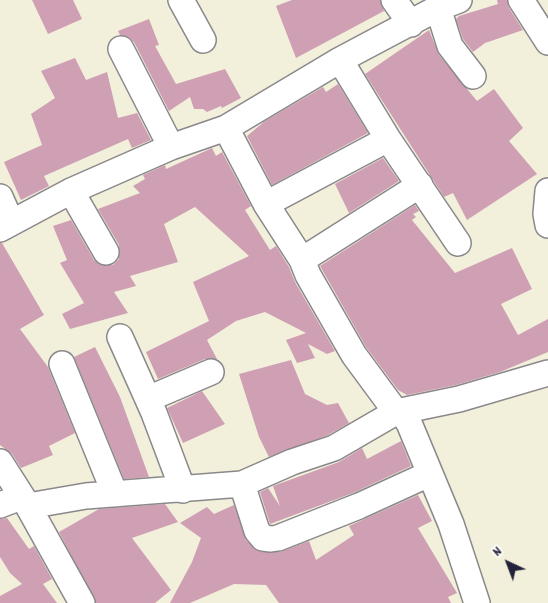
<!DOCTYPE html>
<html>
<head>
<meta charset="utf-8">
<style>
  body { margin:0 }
  #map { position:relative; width:548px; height:603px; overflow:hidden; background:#f2efdb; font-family:Dekko,sans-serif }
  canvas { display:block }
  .north { position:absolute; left:483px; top:538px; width:50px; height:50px; -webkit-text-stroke:4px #fdfcf7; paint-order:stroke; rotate:317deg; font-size:14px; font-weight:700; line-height:20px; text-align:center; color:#22223b }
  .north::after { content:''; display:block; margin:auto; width:18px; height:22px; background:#22223b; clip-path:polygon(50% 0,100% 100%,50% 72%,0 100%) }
</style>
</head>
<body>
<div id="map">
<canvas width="548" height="603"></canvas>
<div class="north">N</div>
</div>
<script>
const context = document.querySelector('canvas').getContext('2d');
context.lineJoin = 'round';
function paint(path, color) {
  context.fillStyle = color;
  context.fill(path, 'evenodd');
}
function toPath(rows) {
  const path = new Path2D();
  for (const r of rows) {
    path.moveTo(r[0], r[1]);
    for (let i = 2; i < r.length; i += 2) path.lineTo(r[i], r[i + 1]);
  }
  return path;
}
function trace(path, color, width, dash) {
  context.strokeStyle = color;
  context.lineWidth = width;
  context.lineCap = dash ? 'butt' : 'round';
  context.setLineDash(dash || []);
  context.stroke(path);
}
const building = toPath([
  [32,0,73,0,82,19,48,34],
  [292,0,380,0,384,11,296,58,276,6],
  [497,0,507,0,509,8,523,30,485,43,473,52,463,39,456,19,459,16,498,4],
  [149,19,159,45,155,46,176,84,225,69,241,98,222,108,221,106,207,112,203,109,194,109,190,97,169,111,134,42,128,37,120,35,118,31],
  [429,30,439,55,477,101,494,89,523,128,509,141,537,174,467,220,453,193,444,197,365,74],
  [75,58,86,80,107,72,118,118,137,113,151,140,132,148,128,139,44,176,49,186,21,200,4,162,42,145,31,114,55,98,41,71],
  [338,84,368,133,272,185,247,136,265,121,323,87,326,92],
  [212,148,216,156,222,152,251,206,245,210,270,250,276,246,289,267,295,282,335,351,327,354,308,344,315,358,297,363,286,340,306,333,265,312,236,321,207,340,217,359,205,359,158,379,146,352,209,321,193,282,249,256,195,207,164,224,178,262,130,276,136,286,114,292,128,313,70,329,62,314,84,303,60,263,67,260,53,226,71,220,94,260,105,266,113,265,119,259,119,245,98,209,140,193,133,186,145,179,143,175,165,165,166,169],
  [383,158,399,181,349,213,335,184],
  [415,205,419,211,413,214,416,217,412,220,455,273,512,248,532,289,501,304,518,335,548,319,548,352,500,372,456,385,407,395,398,390,366,347,320,266],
  [0,243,2,243,44,315,20,329,48,367,75,433,49,446,53,455,21,468,12,454,0,445],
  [95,347,120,397,149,477,124,479,74,357],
  [291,360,305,394,327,405,338,403,349,423,328,435,269,457,259,437,239,374],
  [202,391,225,424,183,443,167,408],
  [401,441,411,466,353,493,270,524,260,492,268,488,280,506,273,486,339,462,362,448,367,459],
  [418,495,432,521,418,528,457,593,448,597,451,603,279,603,266,585,234,584,190,603,170,603,192,562,201,538,180,523,207,507,214,514,234,505,246,540,261,552,280,552,309,541,316,560,354,535,349,526],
  [165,504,178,522,132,538,171,590,155,603,96,603,59,532,99,509],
  [7,518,29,549,34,546,52,579,43,584,57,603,0,603,0,596,22,584,10,573,0,557,0,519]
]);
const minor = toPath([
  [181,0,203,40],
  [394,0,411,24],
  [521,0,548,42],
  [438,8,450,46,473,76],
  [121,49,171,147],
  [340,60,388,139,458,243],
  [226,128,266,204,302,260,308,275,354,355,396,412,401,411,409,423,451,524,477,603],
  [71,191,106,252],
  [548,191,546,214,548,225],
  [0,197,11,222],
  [266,204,388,139],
  [0,229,71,191,171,147,226,128,340,60,438,8,459,0],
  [302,260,420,185],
  [120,337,154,413,183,490],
  [62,364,115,494],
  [148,399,211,372],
  [401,411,459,399,548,373],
  [0,462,28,506,82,603],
  [242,484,257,531,263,538,271,539,278,538,359,506,429,474],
  [0,505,21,497],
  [28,506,86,496,242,484,292,462,334,448,396,412]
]);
paint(building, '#cfa0b4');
trace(minor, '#8a888b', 28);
trace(minor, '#fff', 25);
</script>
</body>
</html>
